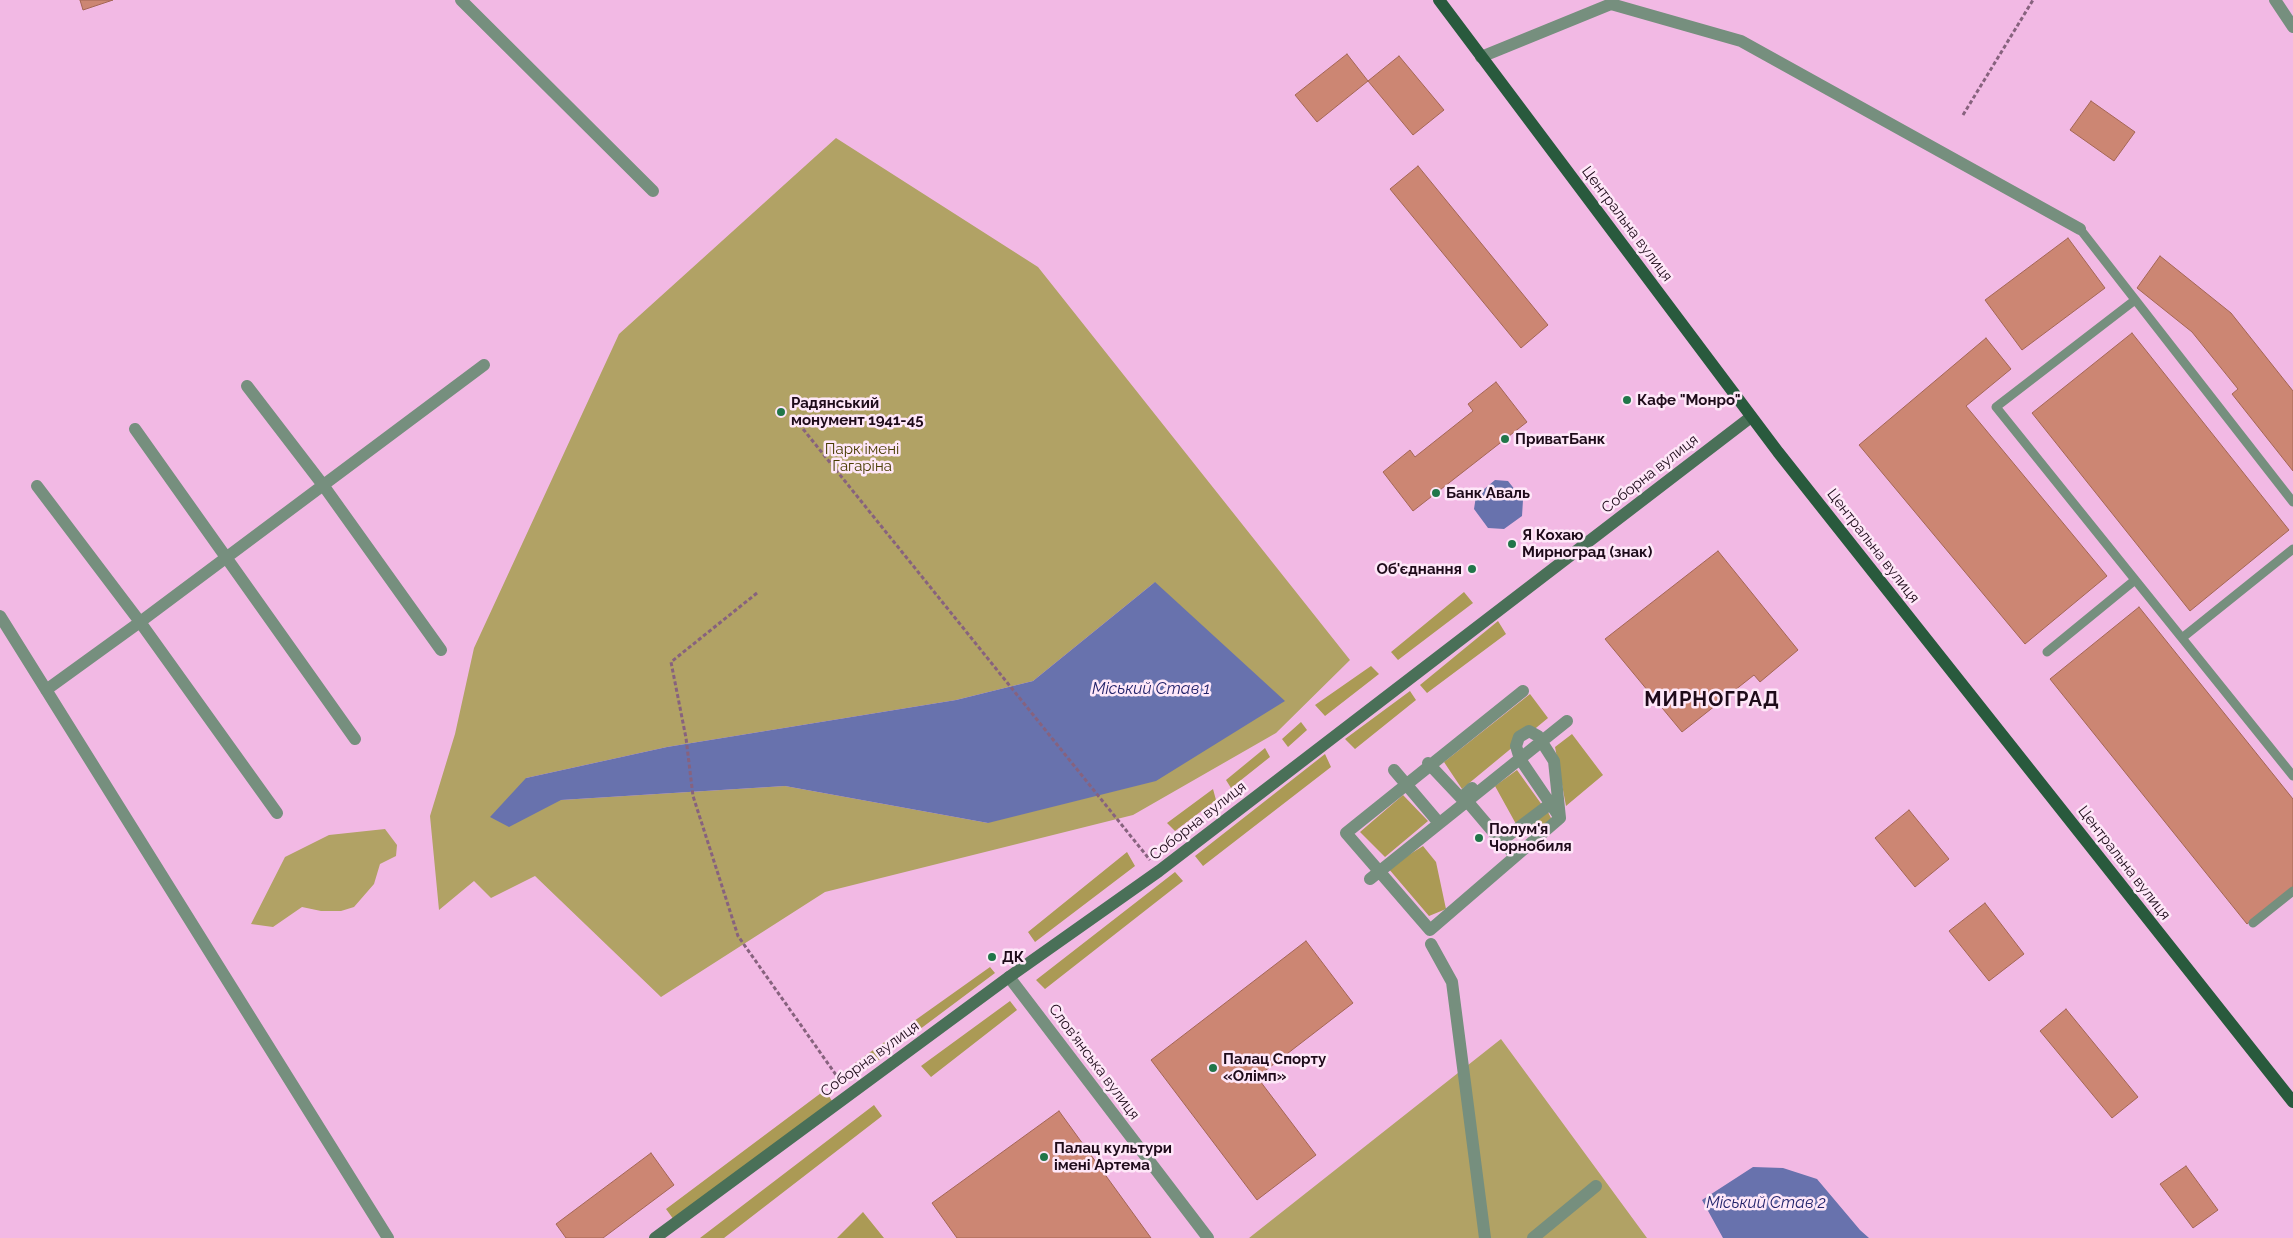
<!DOCTYPE html>
<html>
<head>
<meta charset="utf-8">
<style>
  body { margin:0 }
  canvas { display:block; background:#f2b9e4 }
</style>
</head>
<body>
<canvas width="2293" height="1238"></canvas>
<script>
const context = document.querySelector('canvas').getContext('2d');
context.lineJoin = 'round';
function paint(path, color) {
  context.fillStyle = color;
  context.fill(path, 'evenodd');
}
function toPath(rows) {
  const path = new Path2D();
  for (const r of rows) {
    path.moveTo(r[0], r[1]);
    for (let i = 2; i < r.length; i += 2) path.lineTo(r[i], r[i + 1]);
  }
  return path;
}
function trace(path, color, width, dash) {
  context.strokeStyle = color;
  context.lineWidth = width;
  context.lineCap = dash ? 'butt' : 'round';
  context.setLineDash(dash || []);
  context.stroke(path);
}
function label(font, color, halo, rows, align = 'center') {
  context.font = font + ' Raleway,sans-serif';
  context.lineWidth = 5;
  context.setLineDash([]);
  context.textBaseline = 'middle';
  context.strokeStyle = halo;
  context.fillStyle = color;
  for (const [text, x, y, turn = 0] of rows) {
    context.save();
    context.translate(x, y);
    context.rotate((+turn || 0) * Math.PI / 180);
    context.textAlign = isNaN(turn) ? turn : align;
    if (halo) context.strokeText(text, 0, 0);
    context.fillText(text, 0, 0);
    context.restore();
  }
}
const green = toPath([
  [836,138,1038,267,1350,660,1276,733,1133,815,825,892,661,997,535,876,491,898,474,881,439,910,430,816,455,734,474,648,619,334],
  [1155,582,988,823,785,786,561,800,526,778,667,747,956,700,1033,681],
  [385,829,397,845,396,856,380,864,374,884,354,907,341,911,321,911,302,907,273,927,251,924,285,857,329,835],
  [1501,1039,1647,1238,1249,1238]
]);
const forest = toPath([
  [1464,592,1473,603,1398,660,1391,652],
  [1498,621,1506,634,1427,693,1420,685],
  [1371,666,1379,674,1325,716,1315,705],
  [1410,691,1416,700,1355,749,1345,739],
  [1530,694,1548,718,1462,789,1444,762],
  [1301,722,1307,730,1288,747,1282,739],
  [1572,734,1603,775,1566,806,1555,747],
  [1265,748,1270,757,1231,788,1226,780],
  [1325,754,1331,767,1203,866,1195,856],
  [1517,770,1542,805,1516,824,1495,786],
  [1213,789,1216,800,1175,831,1167,823],
  [1403,795,1428,821,1385,857,1360,832],
  [1547,810,1552,820,1527,836,1521,830],
  [1423,846,1436,862,1446,909,1429,916,1388,868],
  [1127,852,1135,866,1035,942,1028,932],
  [1175,872,1183,881,1045,989,1036,980],
  [990,967,995,973,860,1074,855,1063],
  [1010,1001,1017,1010,931,1077,921,1066],
  [825,1090,832,1101,674,1220,666,1209],
  [874,1105,882,1116,724,1238,700,1238],
  [863,1212,884,1238,837,1238]
]);
const water = toPath([
  [1495,480,1508,481,1523,500,1522,516,1504,529,1488,528,1474,509,1476,496],
  [1155,582,1285,701,1156,781,988,823,785,786,561,800,509,827,490,817,526,778,667,747,956,700,1033,681],
  [1753,1167,1783,1168,1817,1179,1860,1230,1869,1238,1723,1238,1702,1200]
]);
const building = toPath([
  [80,0,113,0,83,10,80,0],
  [1347,54,1368,81,1317,122,1295,95,1347,54],
  [1399,56,1444,110,1413,135,1368,81,1399,56],
  [2091,101,2135,132,2114,161,2070,130,2091,101],
  [1418,166,1548,325,1521,348,1390,189,1418,166],
  [2068,238,2105,288,2022,350,1985,300,2068,238],
  [2160,256,2231,313,2293,391,2293,471,2232,394,2238,389,2192,332,2137,288,2160,256],
  [2132,333,2289,530,2190,611,2032,413,2132,333],
  [1986,338,2011,369,1966,406,2107,576,2025,644,1859,445,1986,338],
  [1496,382,1527,422,1413,511,1383,472,1410,450,1415,457,1473,411,1468,404,1496,382],
  [1718,551,1798,650,1760,682,1754,675,1682,732,1605,639,1718,551],
  [2139,607,2293,799,2293,887,2247,924,2050,679,2139,607],
  [1909,810,1949,859,1915,887,1875,838,1909,810],
  [1985,903,2024,954,1989,981,1949,931,1985,903],
  [1306,941,1353,1003,1257,1077,1316,1155,1257,1200,1151,1060,1306,941],
  [2066,1009,2138,1097,2112,1118,2040,1031,2066,1009],
  [1059,1111,1151,1238,957,1238,932,1203,1059,1111],
  [651,1153,674,1185,603,1238,566,1238,556,1224,651,1153],
  [2186,1166,2218,1210,2193,1228,2160,1184,2186,1166]
]);
const path = toPath([
  [1963,115,2033,0],
  [799,424,1150,860],
  [757,593,671,662,686,738,693,796,738,936,841,1082]
]);
const lane = toPath([
  [2080,229,2293,502],
  [2135,300,1996,407,2293,776],
  [2182,638,2293,549],
  [2047,652,2135,580],
  [2253,923,2293,891]
]);
const street = toPath([
  [461,0,653,191],
  [2275,0,2293,27],
  [1481,57,1611,4,1741,41,2080,229],
  [247,386,323,485,441,650],
  [135,429,355,739],
  [37,486,140,622,277,813],
  [0,616,388,1238],
  [46,690,140,622,484,365],
  [1523,691,1346,833,1430,930,1560,818,1554,761,1538,736,1529,731,1519,737,1516,746,1520,759,1560,818],
  [1428,763,1461,798,1472,788],
  [1394,770,1439,823],
  [1467,801,1501,841],
  [1516,856,1501,841,1550,804],
  [1370,879,1567,721],
  [1431,944,1452,982,1485,1238],
  [1009,977,1208,1238],
  [1533,1238,1596,1186]
]);
const secondary = toPath([
  [655,1238,1009,977,1159,871,1751,417]
]);
const primary = toPath([
  [1439,0,1778,452,2293,1102]
]);
const markers = [
  [1627,400,5,"#217649"],
  [781,412,5,"#217649"],
  [1505,439,5,"#217649"],
  [1436,493,5,"#217649"],
  [1512,544,5,"#217649"],
  [1472,569,5,"#217649"],
  [1479,838,5,"#217649"],
  [992,957,5,"#217649"],
  [1213,1068,5,"#217649"],
  [1044,1157,5,"#217649"]
];
const streetNames = [
  ["Центральна вулиця",1627,224,53],
  ["Соборна вулиця",1650,474,-38],
  ["Центральна вулиця",1873,546,52],
  ["Соборна вулиця",1198,821,-38],
  ["Центральна вулиця",2124,863,52],
  ["Соборна вулиця",870,1059,-36],
  ["Слов'янська вулиця",1094,1062,53]
];
const poiNames = [
  ["Кафе \"Монро\"",1637,400],
  ["Радянський",791,403],
  ["монумент 1941-45",791,420],
  ["ПриватБанк",1515,439],
  ["Банк Аваль",1446,493],
  ["Я Кохаю",1522,535],
  ["Мирноград (знак)",1522,552],
  ["Об'єднання",1462,569,"right"],
  ["Полум'я",1489,829],
  ["Чорнобиля",1489,846],
  ["ДК",1002,957],
  ["Палац Спорту",1223,1059],
  ["«Олімп»",1223,1076],
  ["Палац культури",1054,1148],
  ["імені Артема",1054,1165]
];
const parkNames = [
  ["Парк імені",862,449],
  ["Гагаріна",862,466]
];
const waterNames = [
  ["Міський Став 1",1151,689],
  ["Міський Став 2",1766,1203]
];
const districtNames = [
  ["МИРНОГРАД",1712,700]
];
paint(green, '#b1a265');
paint(forest, '#ab9a55');
paint(water, '#6872ad');
paint(building, '#cc8673');
trace(building, '#a46655', 1);
trace(path, '#87627e', 3, [4, 2.5]);
trace(lane, '#768f7e', 9);
trace(street, '#768f7e', 12);
trace(secondary, '#4a7058', 12);
trace(primary, '#295a3d', 12);
for (const [x, y, r, color] of markers) {
  const dot = new Path2D();
  dot.arc(x, y, r, 0, 2 * Math.PI);
  context.fillStyle = color;
  context.fill(dot);
  trace(dot, '#fee7f8', 2);
}
label('15px', '#1e0b1a', '#fee7f8', streetNames);
label('bold 15px', '#1e0b1a', '#fee7f8', poiNames, 'left');
label('15px', '#483c01', '#fee7f8', parkNames);
label('italic 16px', '#22236b', '#fee7f8', waterNames);
context.letterSpacing = '1px';
label('bold 20px', '#1e0b1a', '#fee7f8', districtNames);
context.letterSpacing = '0px';
</script>
</body>
</html>
